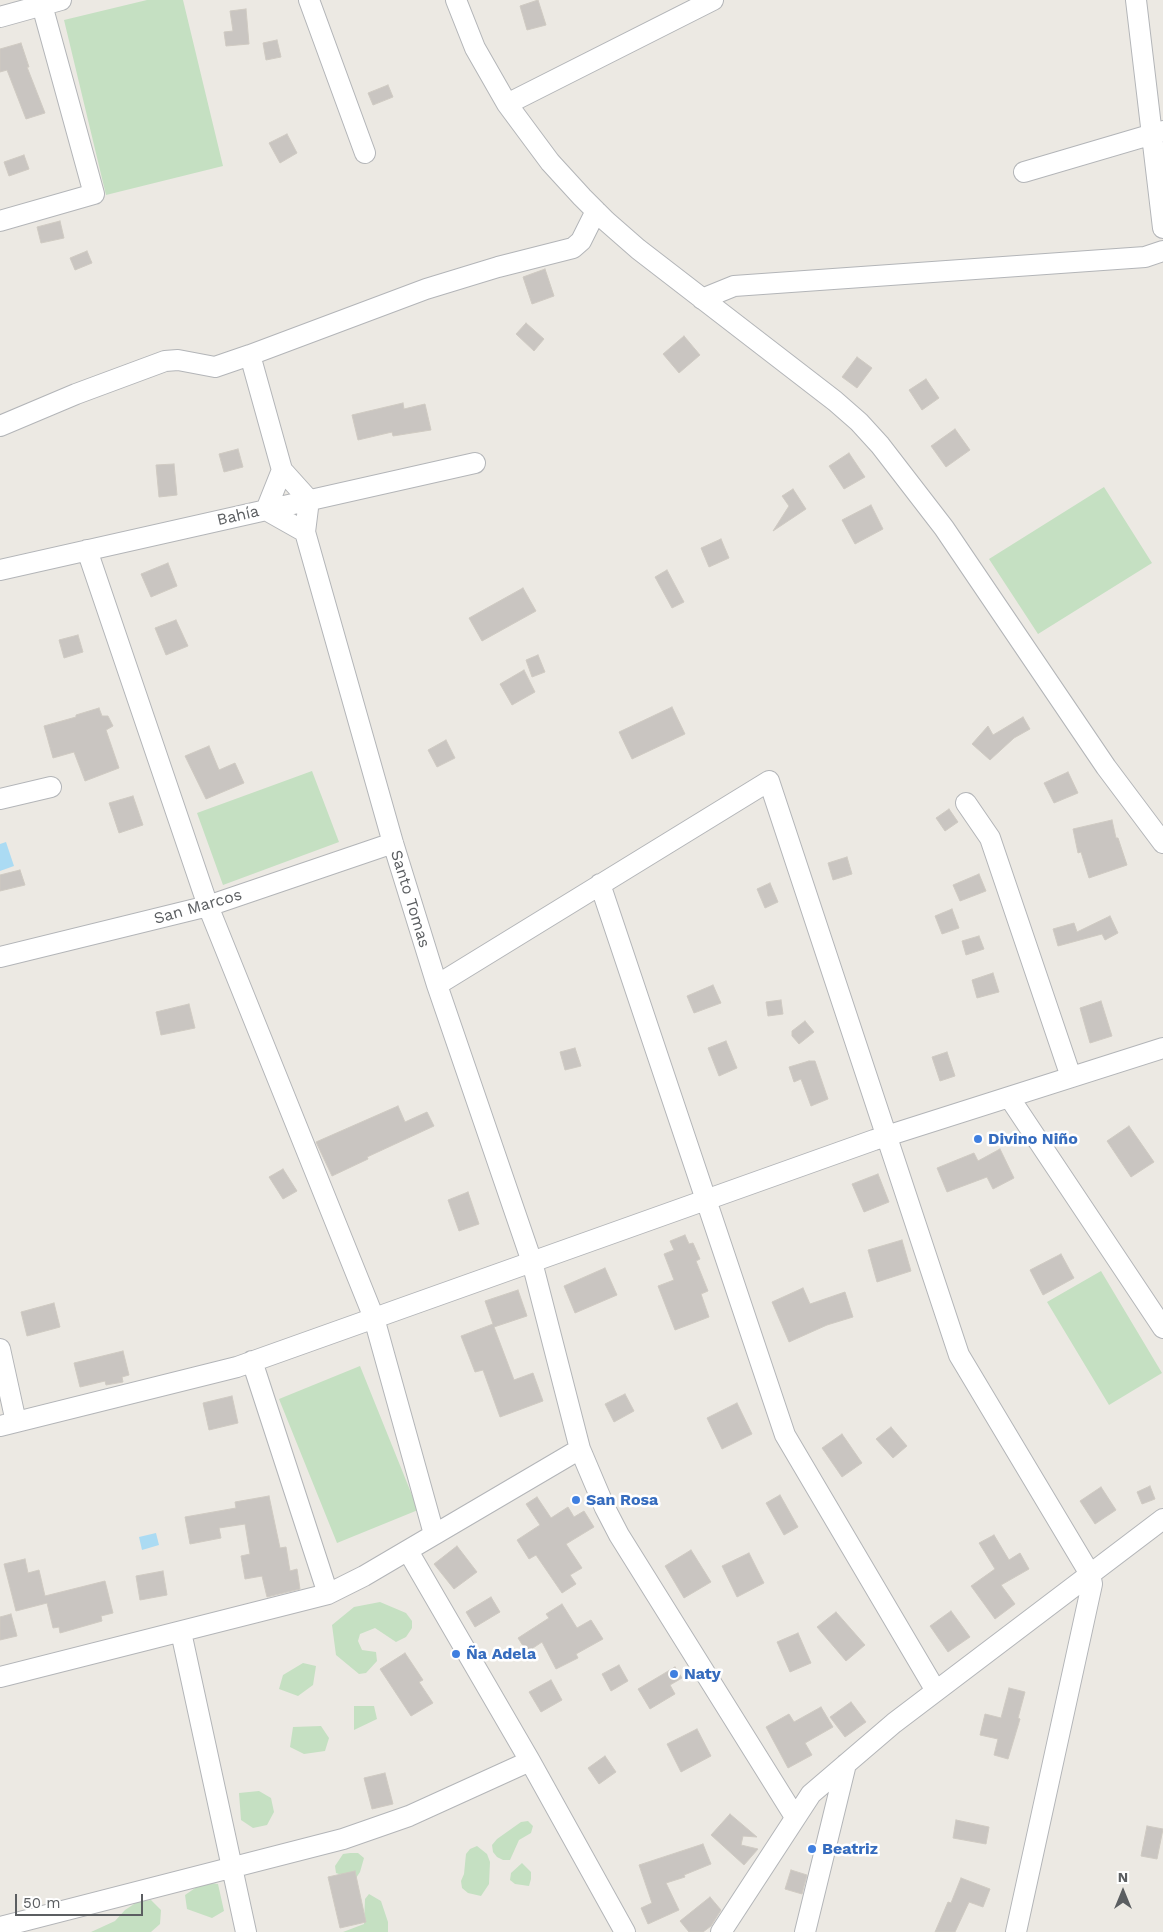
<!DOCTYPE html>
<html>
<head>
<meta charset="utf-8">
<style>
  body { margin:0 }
  #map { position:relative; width:1163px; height:1932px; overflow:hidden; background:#ece9e3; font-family:"Work Sans",sans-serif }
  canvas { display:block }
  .north { position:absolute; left:1098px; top:1867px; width:50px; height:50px; -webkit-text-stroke:4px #fff; paint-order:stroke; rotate:0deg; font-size:14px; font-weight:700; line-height:20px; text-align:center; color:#5b5e61 }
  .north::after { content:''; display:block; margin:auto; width:18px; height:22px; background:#5b5e61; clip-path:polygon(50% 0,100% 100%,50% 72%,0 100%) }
  .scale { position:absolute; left:15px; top:1894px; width:128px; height:22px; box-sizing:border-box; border:2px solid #5b5e61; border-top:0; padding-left:6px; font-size:15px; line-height:18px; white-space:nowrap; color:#5b5e61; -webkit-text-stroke:4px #fff; paint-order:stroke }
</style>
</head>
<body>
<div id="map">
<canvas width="1163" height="1932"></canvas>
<div class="north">N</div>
<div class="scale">50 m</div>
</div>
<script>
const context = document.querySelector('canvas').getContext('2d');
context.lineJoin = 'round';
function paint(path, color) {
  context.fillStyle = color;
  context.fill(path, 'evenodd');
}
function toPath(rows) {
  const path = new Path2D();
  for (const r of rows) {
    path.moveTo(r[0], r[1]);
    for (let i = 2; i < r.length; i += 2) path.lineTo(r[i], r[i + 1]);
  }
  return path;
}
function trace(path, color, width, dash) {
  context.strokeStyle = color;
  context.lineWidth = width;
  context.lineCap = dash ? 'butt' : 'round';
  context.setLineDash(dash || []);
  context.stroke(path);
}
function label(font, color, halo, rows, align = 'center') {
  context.font = font + ' "Work Sans",sans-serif';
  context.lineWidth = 5;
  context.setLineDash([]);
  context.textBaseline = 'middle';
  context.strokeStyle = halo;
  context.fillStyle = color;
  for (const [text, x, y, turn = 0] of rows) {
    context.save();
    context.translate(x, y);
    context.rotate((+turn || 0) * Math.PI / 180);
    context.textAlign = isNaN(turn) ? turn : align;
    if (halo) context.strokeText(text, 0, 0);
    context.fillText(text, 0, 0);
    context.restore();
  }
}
const green = toPath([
  [147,0,183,0,223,166,106,195,64,20],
  [1104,487,1152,563,1038,634,989,559],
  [312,771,339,842,223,885,197,813],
  [1101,1271,1162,1373,1109,1405,1047,1302],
  [360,1366,418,1510,337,1543,279,1399],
  [380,1602,406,1613,412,1621,412,1628,406,1637,396,1642,375,1628,360,1634,358,1641,362,1650,376,1652,377,1661,366,1673,359,1674,336,1655,332,1625,354,1607],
  [303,1663,316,1666,313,1685,298,1696,279,1689,283,1675],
  [354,1706,374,1706,377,1719,354,1730],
  [321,1726,329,1738,325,1751,304,1754,290,1747,293,1727],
  [259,1791,271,1798,274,1812,267,1825,253,1828,241,1820,239,1793],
  [528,1821,533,1826,531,1833,519,1840,510,1860,503,1860,497,1857,493,1852,492,1845,497,1839,521,1822],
  [477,1846,487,1854,490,1862,489,1884,481,1896,468,1893,462,1888,461,1881,464,1874,466,1854,470,1849],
  [350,1853,358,1853,364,1858,360,1872,356,1878,350,1878,336,1873,335,1866,343,1854],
  [522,1863,531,1872,531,1879,529,1886,515,1884,510,1880,511,1873],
  [204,1882,218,1884,224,1911,212,1918,187,1909,185,1895],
  [369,1894,381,1901,388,1922,388,1932,343,1932,364,1924,365,1899],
  [151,1900,161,1910,160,1924,151,1932,91,1932,115,1921,125,1910,137,1902]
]);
const water = toPath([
  [6,842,14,866,0,871,0,844],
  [156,1533,159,1545,142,1550,139,1537]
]);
const building = toPath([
  [538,0,546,25,527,30,520,6,538,0],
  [246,9,249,44,226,46,224,32,233,31,230,11,246,9],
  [277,40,281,57,266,60,263,43,277,40],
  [21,43,29,67,27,67,45,113,26,119,7,70,0,72,0,49,21,43],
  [388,85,393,97,373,105,368,93,388,85],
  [287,134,297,153,280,163,269,143,287,134],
  [24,155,29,169,9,176,4,162,24,155],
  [60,221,64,238,41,243,37,227,60,221],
  [87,251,92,263,75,270,70,258,87,251],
  [545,269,554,296,532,304,523,277,545,269],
  [526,323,544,339,534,351,516,334,526,323],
  [684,336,700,355,679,373,663,354,684,336],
  [857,357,872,368,857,388,842,377,857,357],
  [926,379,939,398,922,410,909,390,926,379],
  [403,403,404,409,425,404,431,430,393,436,392,432,358,440,352,415,403,403],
  [955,429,970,450,946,467,931,446,955,429],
  [238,449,243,467,224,472,219,454,238,449],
  [849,453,865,477,844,489,829,466,849,453],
  [174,464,177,495,159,497,156,465,174,464],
  [793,489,806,509,773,531,789,506,782,496,793,489],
  [871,505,883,529,855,544,842,520,871,505],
  [721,539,729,558,709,567,701,548,721,539],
  [168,563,177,586,151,597,141,574,168,563],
  [667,570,684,602,672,608,655,577,667,570],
  [523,588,536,611,482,641,469,618,523,588],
  [176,620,188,646,166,655,155,628,176,620],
  [78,635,83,652,64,658,59,640,78,635],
  [538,655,545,672,532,677,526,660,538,655],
  [524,670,535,692,512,705,500,684,524,670],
  [672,707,685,734,632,759,619,732,672,707],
  [99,708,102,716,108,716,113,726,106,730,119,768,85,781,74,752,53,758,44,726,76,717,76,715,99,708],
  [1023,717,1030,729,1014,738,990,760,972,744,988,726,993,735,1023,717],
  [446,740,455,758,437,767,428,750,446,740],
  [209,746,219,770,235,763,244,783,206,799,185,756,209,746],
  [1068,772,1078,793,1054,803,1044,783,1068,772],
  [133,796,143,825,119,833,109,803,133,796],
  [949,809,958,822,945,831,936,818,949,809],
  [1112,820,1116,838,1118,838,1127,865,1089,878,1081,852,1078,853,1073,829,1112,820],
  [847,857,852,874,833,880,828,863,847,857],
  [20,870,25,885,0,891,0,875,20,870],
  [979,874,986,891,960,901,953,885,979,874],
  [770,883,778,902,765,908,757,889,770,883],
  [952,909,959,928,942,934,935,916,952,909],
  [1110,916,1118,933,1105,940,1102,934,1058,946,1053,929,1074,923,1077,932,1110,916],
  [979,936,984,949,966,955,962,941,979,936],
  [993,973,999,992,977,998,972,980,993,973],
  [713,985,721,1003,694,1013,687,996,713,985],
  [781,1000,783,1014,768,1016,766,1002,781,1000],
  [1101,1001,1112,1036,1090,1043,1080,1008,1101,1001],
  [189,1004,195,1028,161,1035,156,1012,189,1004],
  [805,1021,814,1032,799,1044,792,1036,792,1031,805,1021],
  [726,1041,737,1068,719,1076,708,1048,726,1041],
  [575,1048,581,1066,565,1070,560,1052,575,1048],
  [947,1052,955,1076,940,1081,932,1057,947,1052],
  [809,1061,815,1061,828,1099,811,1106,801,1079,794,1082,789,1067,809,1061],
  [398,1106,405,1122,427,1112,434,1126,367,1157,368,1159,332,1176,316,1142,398,1106],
  [1129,1126,1154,1162,1131,1177,1107,1141,1129,1126],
  [1000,1149,1014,1178,993,1189,987,1177,947,1192,937,1168,974,1153,978,1161,1000,1149],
  [283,1169,297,1191,283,1199,269,1177,283,1169],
  [878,1174,889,1202,864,1212,852,1184,878,1174],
  [468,1192,479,1224,459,1231,448,1200,468,1192],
  [685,1235,689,1244,693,1243,700,1259,696,1261,708,1291,701,1294,709,1317,675,1330,658,1286,674,1280,664,1254,674,1250,670,1241,685,1235],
  [902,1240,911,1271,877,1282,868,1250,902,1240],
  [1061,1254,1074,1278,1043,1295,1030,1270,1061,1254],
  [605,1268,617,1295,575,1313,564,1286,605,1268],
  [803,1288,810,1304,845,1292,853,1317,827,1325,789,1342,772,1302,803,1288],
  [518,1290,527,1316,494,1327,514,1380,533,1373,543,1401,500,1417,483,1370,475,1372,461,1336,493,1324,485,1301,518,1290],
  [54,1303,60,1327,27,1336,21,1312,54,1303],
  [123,1351,129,1375,122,1377,123,1382,106,1385,105,1381,80,1387,74,1363,123,1351],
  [625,1394,634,1411,614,1422,605,1404,625,1394],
  [232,1396,238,1423,209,1430,203,1403,232,1396],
  [737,1403,752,1434,722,1449,707,1418,737,1403],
  [891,1427,907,1446,893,1458,876,1439,891,1427],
  [842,1434,862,1463,842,1477,822,1448,842,1434],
  [1150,1486,1155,1499,1142,1504,1137,1492,1150,1486],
  [1101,1487,1116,1510,1095,1524,1080,1501,1101,1487],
  [780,1495,798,1527,784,1535,766,1503,780,1495],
  [269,1496,280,1548,286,1547,290,1571,297,1569,300,1589,267,1597,262,1576,245,1579,241,1556,250,1554,245,1524,219,1528,221,1538,190,1544,185,1517,236,1508,235,1502,269,1496],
  [537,1497,551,1518,568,1507,574,1517,584,1511,594,1527,566,1544,582,1568,570,1575,576,1584,562,1593,536,1555,529,1559,517,1540,540,1525,526,1504,537,1497],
  [994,1535,1009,1560,1020,1553,1029,1569,1001,1585,1015,1604,995,1619,971,1586,995,1569,979,1543,994,1535],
  [457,1546,477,1572,454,1589,434,1564,457,1546],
  [691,1550,711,1582,684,1598,665,1566,691,1550],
  [749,1553,764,1583,737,1597,722,1566,749,1553],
  [25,1559,28,1573,39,1570,45,1596,105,1581,113,1613,101,1616,102,1621,60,1633,59,1627,53,1628,47,1603,16,1611,4,1564,25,1559],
  [163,1571,167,1595,140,1600,136,1576,163,1571],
  [491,1597,500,1612,475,1627,466,1612,491,1597],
  [562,1604,577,1628,591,1620,603,1639,576,1654,578,1658,556,1669,542,1642,527,1652,518,1638,549,1618,546,1614,562,1604],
  [951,1611,970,1637,948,1652,930,1626,951,1611],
  [836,1612,865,1645,846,1661,817,1627,836,1612],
  [11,1614,17,1636,0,1640,0,1617,11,1614],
  [798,1633,811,1663,790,1672,777,1642,798,1633],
  [405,1653,423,1680,419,1682,433,1703,411,1716,380,1669,405,1653],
  [619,1665,628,1681,611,1691,602,1674,619,1665],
  [675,1667,682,1678,670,1685,675,1694,650,1709,638,1689,675,1667],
  [551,1680,562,1700,541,1712,529,1692,551,1680],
  [1009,1688,1025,1692,1018,1718,1020,1719,1008,1759,994,1755,998,1739,980,1735,985,1714,1001,1718,1009,1688],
  [851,1702,866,1722,845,1737,830,1717,851,1702],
  [821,1707,833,1727,805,1743,812,1755,788,1768,766,1727,789,1714,794,1722,821,1707],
  [697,1729,711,1756,681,1772,667,1744,697,1729],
  [605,1756,616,1772,599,1784,588,1768,605,1756],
  [385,1773,393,1804,372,1809,364,1778,385,1773],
  [730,1814,757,1837,743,1836,741,1845,758,1849,744,1865,711,1835,730,1814],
  [956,1820,989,1827,986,1844,953,1838,956,1820],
  [1147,1826,1163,1829,1157,1859,1141,1856,1147,1826],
  [703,1844,711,1864,684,1875,685,1877,666,1883,679,1910,648,1924,641,1908,652,1903,639,1865,703,1844],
  [791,1870,807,1875,802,1894,785,1889,791,1870],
  [355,1871,366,1922,340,1928,328,1877,355,1871],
  [961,1878,990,1889,983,1907,969,1902,955,1932,935,1932,948,1902,951,1903,961,1878],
  [710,1897,721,1910,711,1926,703,1932,689,1932,680,1921,710,1897]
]);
const minor = toPath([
  [309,0,365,153],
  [456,0,475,48,507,104,550,162,582,197,606,221,638,249,835,401,859,422,880,445,944,528,1106,767,1163,843],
  [1136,0,1163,228],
  [0,17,61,0],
  [507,104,713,0],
  [1024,172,1163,131],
  [596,211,581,241,573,248,498,267,426,289,250,355,282,470,309,500,305,532,393,843,437,985,532,1262,580,1449,605,1508,619,1535,795,1817],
  [0,221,94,194,42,5],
  [702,299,734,286,1131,258,1145,257,1163,251],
  [0,426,76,394,165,361,178,360,215,367,250,355],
  [282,470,266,510,305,532],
  [87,550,208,906,374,1318,434,1534],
  [0,570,475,463],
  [0,799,51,787],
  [966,803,990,838,1071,1077],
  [600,884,785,1435,936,1691],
  [0,957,208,906,393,843],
  [437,985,769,781,959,1355,1090,1574,1092,1584,1016,1932],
  [1009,1097,1163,1328],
  [0,1349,16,1422],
  [252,1361,328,1594],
  [0,1426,237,1367,874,1140,1163,1048],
  [408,1551,530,1761,625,1932],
  [181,1632,246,1932],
  [0,1677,328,1594,364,1576,580,1449],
  [0,1927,343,1839,409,1816,530,1761],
  [721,1932,811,1794,894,1723,1163,1519],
  [805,1932,846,1764]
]);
const markers = [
  [978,1139,5,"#3f7fe0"],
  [576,1500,5,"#3f7fe0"],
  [456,1654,5,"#3f7fe0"],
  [674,1674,5,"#3f7fe0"],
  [812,1849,5,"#3f7fe0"]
];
const streetNames = [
  ["Bahía",238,516,-13],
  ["Santo Tomas",410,899,73],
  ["San Marcos",198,907,-16]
];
const shopNames = [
  ["Divino Niño",988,1139],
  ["San Rosa",586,1500],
  ["Ña Adela",466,1654],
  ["Naty",684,1674],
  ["Beatriz",822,1849]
];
paint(green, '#c5e0c2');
paint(water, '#abdbf3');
paint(building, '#c9c5c1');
trace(building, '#cfcac2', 1);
trace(minor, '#b3b5b8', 22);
trace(minor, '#fff', 20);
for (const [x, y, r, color] of markers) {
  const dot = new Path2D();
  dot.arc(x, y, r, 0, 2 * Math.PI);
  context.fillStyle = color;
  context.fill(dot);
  trace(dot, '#fff', 2);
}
label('16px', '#5b5e61', '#fff', streetNames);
label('bold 16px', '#366cbe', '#fff', shopNames, 'left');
</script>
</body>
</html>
